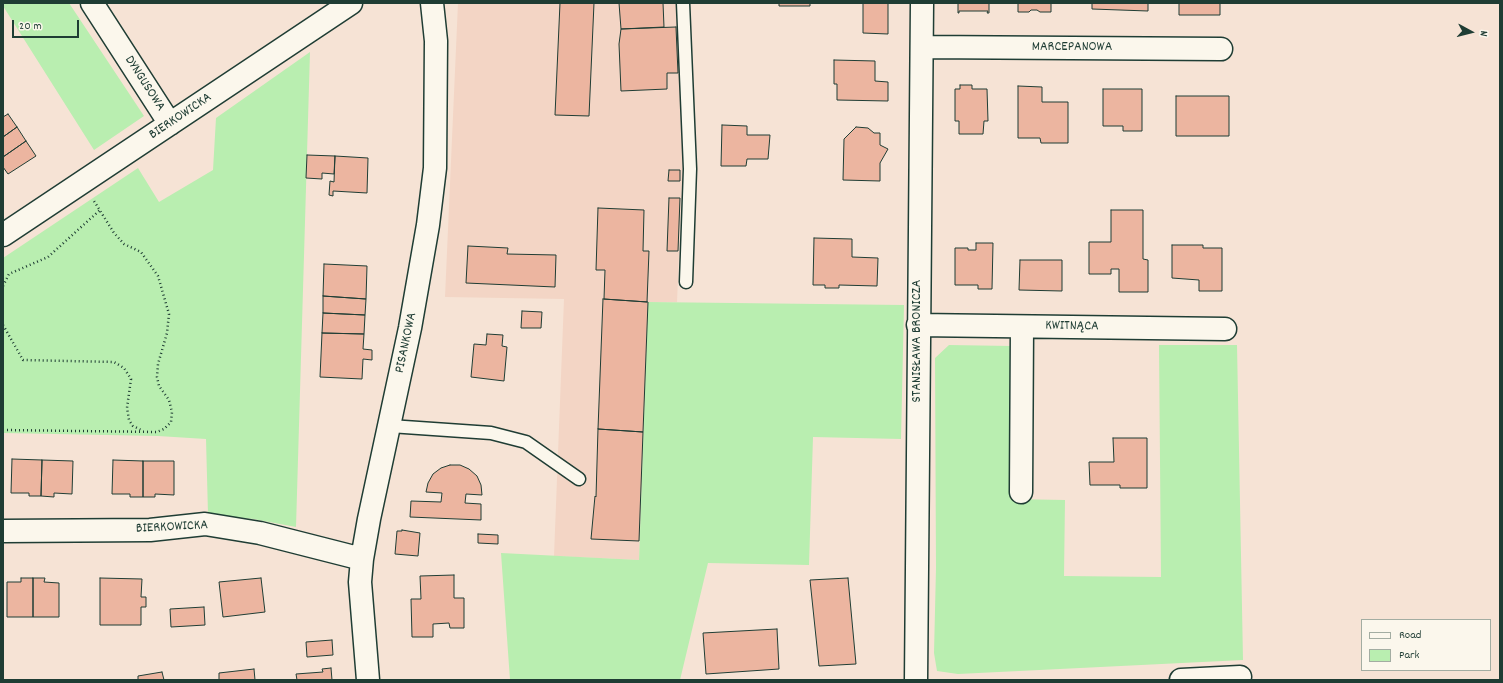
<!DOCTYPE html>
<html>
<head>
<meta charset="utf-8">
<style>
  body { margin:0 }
  #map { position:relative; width:1503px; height:683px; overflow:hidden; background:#f6e3d5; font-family:Dekko,sans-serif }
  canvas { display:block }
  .frame { position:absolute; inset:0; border:4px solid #1f3d34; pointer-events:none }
  .legend { position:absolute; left:1361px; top:619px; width:130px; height:52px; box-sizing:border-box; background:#fbf7ec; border:1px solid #a3ada2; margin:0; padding:5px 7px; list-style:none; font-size:12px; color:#1f3d34 }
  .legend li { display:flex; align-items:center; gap:8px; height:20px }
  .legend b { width:20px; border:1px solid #a3ada2 }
  .north { position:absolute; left:1451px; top:12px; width:40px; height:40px; -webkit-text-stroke:3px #fbf7ec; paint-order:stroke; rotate:97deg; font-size:11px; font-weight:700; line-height:16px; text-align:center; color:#1f3d34 }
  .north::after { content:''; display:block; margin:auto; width:14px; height:18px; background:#1f3d34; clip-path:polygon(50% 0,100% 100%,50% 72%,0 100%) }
  .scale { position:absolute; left:12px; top:20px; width:67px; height:18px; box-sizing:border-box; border:2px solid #1f3d34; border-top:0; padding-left:5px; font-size:12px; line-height:14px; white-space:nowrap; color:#1f3d34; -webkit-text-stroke:3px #fbf7ec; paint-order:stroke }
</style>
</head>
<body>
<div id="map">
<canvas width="1503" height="683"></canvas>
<div class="frame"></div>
<ul class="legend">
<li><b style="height:5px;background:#fbf7ec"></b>Road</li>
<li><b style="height:11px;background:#b9eeb0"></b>Park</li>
</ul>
<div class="north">N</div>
<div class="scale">20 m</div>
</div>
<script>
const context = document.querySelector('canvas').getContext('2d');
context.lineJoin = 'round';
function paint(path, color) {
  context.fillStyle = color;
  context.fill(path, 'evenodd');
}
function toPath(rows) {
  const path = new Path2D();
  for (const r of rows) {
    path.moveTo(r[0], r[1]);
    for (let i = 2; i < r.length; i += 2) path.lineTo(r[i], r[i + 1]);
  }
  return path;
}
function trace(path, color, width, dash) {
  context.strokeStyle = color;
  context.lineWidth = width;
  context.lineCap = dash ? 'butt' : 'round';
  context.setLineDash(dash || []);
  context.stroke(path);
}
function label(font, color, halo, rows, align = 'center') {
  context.font = font + ' Dekko,sans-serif';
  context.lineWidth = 3;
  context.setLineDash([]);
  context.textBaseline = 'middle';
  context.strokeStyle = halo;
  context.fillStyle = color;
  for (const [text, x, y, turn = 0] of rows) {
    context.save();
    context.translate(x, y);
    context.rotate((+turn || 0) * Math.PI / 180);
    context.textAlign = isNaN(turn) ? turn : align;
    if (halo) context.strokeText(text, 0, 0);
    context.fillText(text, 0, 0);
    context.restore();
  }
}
const built = toPath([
  [458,3,676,3,683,156,677,302,648,302,639,560,554,556,564,299,445,297]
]);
const green = toPath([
  [3,3,69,3,144,116,94,150,3,6],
  [310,52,296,527,253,519,208,514,206,439,158,436,3,433,3,258,138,168,159,202,213,170,216,118],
  [648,302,904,305,901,439,813,437,809,565,708,563,680,680,510,680,501,553,639,560],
  [949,345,1011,346,1010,499,1065,500,1064,576,1161,577,1159,345,1237,345,1243,660,958,674,937,671,934,653,936,568,935,358]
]);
const building = toPath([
  [560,3,594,3,589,116,555,115,560,3],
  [619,3,663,3,664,27,621,29,619,3],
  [779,3,810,3,810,6,779,6,779,3],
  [863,3,888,3,888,34,863,33,863,3],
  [958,3,989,3,989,13,987,13,988,11,959,11,959,13,958,13,958,3],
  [1018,3,1051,3,1051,12,1040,12,1037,10,1031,10,1029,12,1018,12,1018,3],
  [1092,3,1148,3,1148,11,1092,9,1092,3],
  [1179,3,1220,3,1220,15,1179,15,1179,3],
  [676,27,678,73,667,73,667,89,621,91,619,44,621,29,676,27],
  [834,60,875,61,875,81,888,82,888,101,837,100,837,84,834,84,834,60],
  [960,85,972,85,972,89,987,89,988,121,984,121,983,134,959,134,959,121,955,121,955,89,960,89,960,85],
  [1018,86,1042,87,1042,102,1068,102,1068,143,1041,143,1040,138,1018,138,1018,86],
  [1103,89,1142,89,1142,131,1123,131,1123,126,1103,126,1103,89],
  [1176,96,1229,96,1229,136,1176,136,1176,96],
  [8,114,17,127,3,137,3,117,8,114],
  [722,125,747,126,747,135,770,135,768,159,747,159,746,166,721,166,722,125],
  [17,127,26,141,3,157,3,137,17,127],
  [856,127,868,128,874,133,880,133,880,145,888,149,880,163,880,181,843,180,844,139,856,127],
  [26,141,36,156,8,174,3,167,3,157,26,141],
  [307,155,335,156,334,174,322,173,322,179,306,178,307,155],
  [335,156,368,158,367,193,333,191,333,196,329,195,330,181,334,182,335,156],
  [669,170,680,170,680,181,668,181,669,170],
  [669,198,680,198,678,251,667,251,669,198],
  [598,208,644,210,643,251,649,251,647,302,604,299,605,270,596,270,598,208],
  [1111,210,1143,210,1143,259,1148,260,1148,292,1119,292,1119,269,1111,269,1111,274,1089,274,1089,242,1111,242,1111,210],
  [814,238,852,239,852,257,878,258,877,286,839,285,839,288,825,288,825,285,813,285,814,238],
  [976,243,993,243,992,289,978,289,978,285,955,285,955,248,968,248,968,250,976,250,976,243],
  [1172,245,1203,245,1203,248,1222,248,1222,291,1199,291,1199,280,1172,278,1172,245],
  [468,246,508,248,507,254,556,255,555,287,466,283,468,246],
  [1020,260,1062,260,1062,291,1019,290,1020,260],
  [324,264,367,266,366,299,323,296,324,264],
  [323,296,366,299,365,315,323,313,323,296],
  [603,299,648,302,643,432,598,429,603,299],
  [522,311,542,312,541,328,521,328,522,311],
  [323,313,365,315,364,334,322,333,323,313],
  [322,333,364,334,363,349,372,350,372,360,363,359,362,379,320,377,322,333],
  [487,334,503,335,502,346,507,347,504,381,471,377,474,344,486,345,487,334],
  [598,429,643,432,639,541,591,539,595,496,596,497,598,429],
  [1113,438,1147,438,1147,488,1120,488,1120,485,1090,485,1089,462,1114,462,1113,438],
  [12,459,42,460,41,496,29,496,29,493,11,493,12,459],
  [42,460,73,461,72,494,54,493,54,497,41,496,42,460],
  [113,460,143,461,143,497,130,497,130,494,112,494,113,460],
  [143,461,174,461,174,495,155,494,155,497,143,497,143,461],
  [450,465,460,465,469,469,477,476,481,485,482,495,466,494,465,503,481,504,481,520,410,517,411,501,441,502,442,493,426,492,428,483,433,474,441,468,450,465],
  [402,530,420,533,418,556,395,554,397,531,402,531,402,530],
  [478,534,498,535,498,544,478,543,478,534],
  [454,575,454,598,464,598,464,628,450,628,449,623,433,624,433,637,412,637,411,599,421,599,420,576,454,575],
  [21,578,33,578,33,617,7,617,7,582,21,582,21,578],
  [33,578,45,578,44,582,59,583,59,617,33,617,33,578],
  [100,578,142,579,141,597,146,597,146,607,141,607,141,625,100,625,100,578],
  [261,578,265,612,223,617,219,582,261,578],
  [848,578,856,664,819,666,810,580,848,578],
  [204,607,205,625,171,627,170,609,204,607],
  [777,629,779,669,706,674,703,633,777,629],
  [332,640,333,655,307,657,306,642,332,640],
  [331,668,332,680,297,680,296,674,323,672,322,669,331,668],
  [254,669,255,680,219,680,219,673,254,669],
  [162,672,164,680,138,680,138,676,162,672]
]);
const path = toPath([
  [3,286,9,274,48,257,100,210],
  [3,325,23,360,114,362,124,368,131,379,127,408,129,420,133,426,143,431],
  [3,430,157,432,164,429,171,422,172,412,169,400,159,386,157,377,158,364,167,333,169,314,158,276,141,252,124,244,114,233,94,201]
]);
const lane = toPath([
  [683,3,690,169,686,282],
  [390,426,491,433,526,442,579,479]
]);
const street = toPath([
  [92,3,170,124],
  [922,47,1221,49],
  [3,235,351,3],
  [918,325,1225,329],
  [1021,492,1022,327],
  [3,531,150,530,205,524,260,533,362,559],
  [368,680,360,582,362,559,369,519,410,328,428,225,435,168,436,41,432,3],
  [916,680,922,3],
  [1181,680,1240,677]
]);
const streetNames = [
  ["MARCEPANOWA",1072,48],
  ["DYNGUSOWA",144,84,57],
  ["BIERKOWICKA",181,117,-34],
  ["KWITNĄCA",1072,327,1],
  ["STANISŁAWA BRONICZA",918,341,-90],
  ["PISANKOWA",407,343,-78],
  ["BIERKOWICKA",172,528,-3]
];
paint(built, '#f3d5c5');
paint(green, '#b9eeb0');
paint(building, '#ecb5a0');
trace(building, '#1f3d34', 1);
trace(lane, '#1f3d34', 15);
trace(street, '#1f3d34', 25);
trace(path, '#1f3d34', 2.5, [1, 3]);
trace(lane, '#fbf7ec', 12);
trace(street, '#fbf7ec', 22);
label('14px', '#1f3d34', '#fbf7ec', streetNames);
</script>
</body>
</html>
